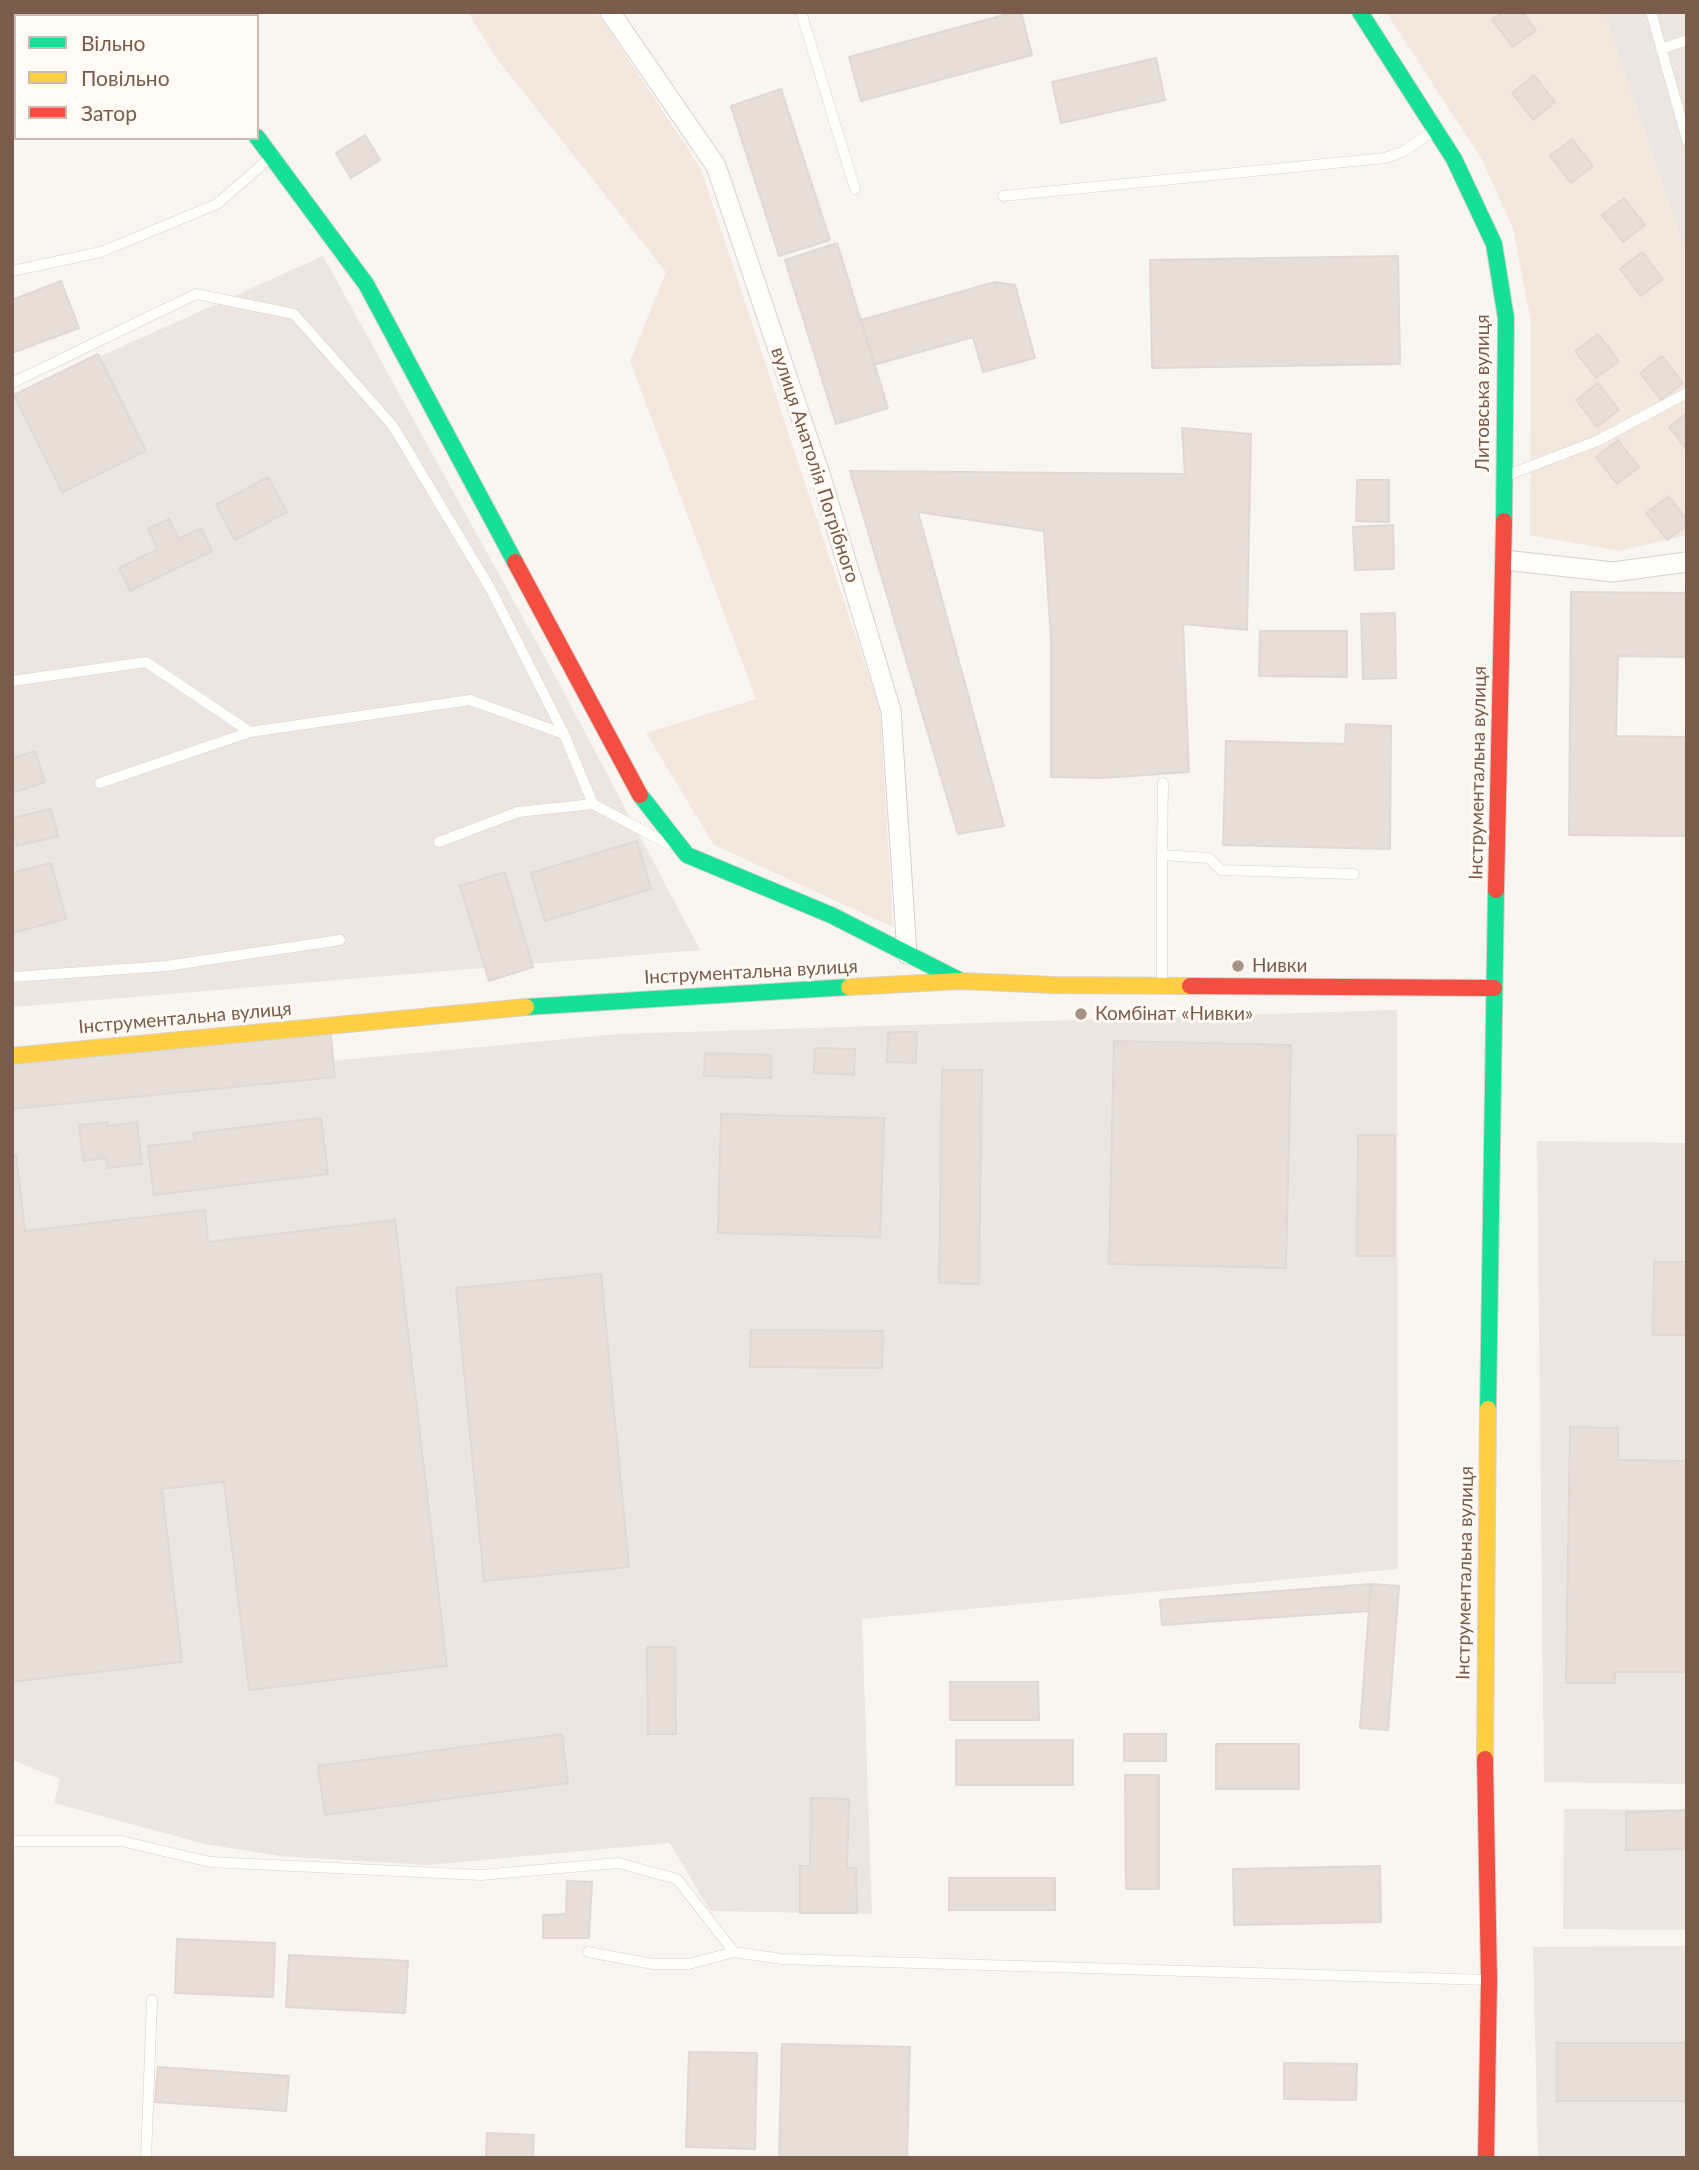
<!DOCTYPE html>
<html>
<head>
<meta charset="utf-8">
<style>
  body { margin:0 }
  #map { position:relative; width:1699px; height:2170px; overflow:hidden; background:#f9f5f0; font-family:Lato,sans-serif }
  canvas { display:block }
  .frame { position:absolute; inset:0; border:14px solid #7a5c4d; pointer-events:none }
  .legend { position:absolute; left:14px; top:14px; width:245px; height:126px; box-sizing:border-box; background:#fffaf3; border:2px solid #cabbb1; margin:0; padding:9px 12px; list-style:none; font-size:21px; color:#7a5c4d }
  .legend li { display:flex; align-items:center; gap:14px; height:35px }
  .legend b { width:35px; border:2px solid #cabbb1 }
</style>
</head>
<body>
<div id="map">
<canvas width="1699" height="2170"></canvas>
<div class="frame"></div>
<ul class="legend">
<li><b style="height:9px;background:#16e098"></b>Вільно</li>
<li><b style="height:9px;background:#ffcf43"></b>Повільно</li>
<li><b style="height:9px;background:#f24e42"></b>Затор</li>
</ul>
</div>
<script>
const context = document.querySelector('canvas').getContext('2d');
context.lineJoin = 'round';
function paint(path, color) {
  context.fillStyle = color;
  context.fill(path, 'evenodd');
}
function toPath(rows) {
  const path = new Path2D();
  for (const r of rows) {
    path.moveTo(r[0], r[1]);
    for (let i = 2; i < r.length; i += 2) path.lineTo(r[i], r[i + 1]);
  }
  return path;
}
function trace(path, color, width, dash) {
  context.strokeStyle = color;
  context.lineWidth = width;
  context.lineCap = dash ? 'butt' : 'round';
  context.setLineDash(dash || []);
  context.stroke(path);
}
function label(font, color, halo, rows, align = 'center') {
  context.font = font + ' Lato,sans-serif';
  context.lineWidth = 6;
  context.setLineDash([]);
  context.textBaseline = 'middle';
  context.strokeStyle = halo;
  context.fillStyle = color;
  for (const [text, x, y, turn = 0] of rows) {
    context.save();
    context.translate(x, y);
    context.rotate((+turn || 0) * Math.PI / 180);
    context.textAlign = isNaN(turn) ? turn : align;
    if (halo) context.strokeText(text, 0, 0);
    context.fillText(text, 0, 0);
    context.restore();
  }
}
const residential = toPath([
  [468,12,597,12,701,169,880,710,893,927,714,845,646,733,756,699,630,361,666,272,494,55],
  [1386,12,1604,12,1687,255,1687,535,1619,551,1530,535,1531,322,1513,228,1481,158]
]);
const industrial = toPath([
  [1604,12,1687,12,1687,255],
  [323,256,559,683,700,950,12,1007,12,396],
  [1397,1010,1398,1569,862,1619,872,1914,710,1911,670,1843,427,1865,280,1856,205,1844,54,1803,60,1779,12,1760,12,1091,619,1034],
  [1537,1141,1687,1143,1687,1784,1544,1782],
  [1564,1809,1687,1810,1687,1930,1563,1929],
  [1687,1946,1687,2158,1538,2158,1533,1947]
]);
const building = toPath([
  [1015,12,1021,12,1032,55,861,101,849,57,1015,12],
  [1503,12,1522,12,1536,30,1513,47,1492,20,1503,12],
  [1156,58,1165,100,1061,123,1052,82,1156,58],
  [1534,75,1555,102,1533,120,1512,93,1534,75],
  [781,89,830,240,779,256,731,106,781,89],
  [365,135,380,160,351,178,336,153,365,135],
  [1572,139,1593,166,1571,183,1550,156,1572,139],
  [1624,198,1645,225,1623,242,1602,215,1624,198],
  [837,243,888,408,836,424,785,260,837,243],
  [1642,252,1663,279,1641,296,1620,269,1642,252],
  [1398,256,1400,364,1152,368,1150,260,1398,256],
  [61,281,79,328,12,353,12,300,61,281],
  [995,282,1015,285,1035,358,983,372,973,337,874,365,861,320,995,282],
  [1598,334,1619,361,1596,378,1575,351,1598,334],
  [98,354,146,451,62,492,14,395,98,354],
  [1662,356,1683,383,1661,400,1640,373,1662,356],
  [1598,383,1619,410,1597,427,1576,400,1598,383],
  [1687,413,1687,450,1669,427,1687,413],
  [1182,428,1251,434,1247,630,1183,624,1189,772,1102,778,1051,777,1051,639,1044,531,918,512,1004,826,958,834,850,471,1185,474,1182,428],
  [1618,440,1639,467,1617,484,1596,457,1618,440],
  [268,477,287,512,235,540,216,505,268,477],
  [1357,480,1389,480,1389,522,1356,521,1357,480],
  [1669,496,1687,520,1687,525,1667,540,1646,513,1669,496],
  [169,519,179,539,201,528,212,551,130,591,119,568,158,549,148,529,169,519],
  [1393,525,1394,569,1355,570,1353,527,1393,525],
  [1571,592,1687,593,1687,657,1618,656,1616,736,1687,737,1687,836,1569,835,1571,592],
  [1395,613,1396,678,1363,679,1361,614,1395,613],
  [1260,631,1347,631,1347,677,1259,676,1260,631],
  [1346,724,1391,726,1390,849,1223,845,1226,741,1345,744,1346,724],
  [35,751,45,782,12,793,12,758,35,751],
  [51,809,58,836,17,846,12,818,51,809],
  [637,841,651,889,545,921,531,873,637,841],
  [51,863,66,919,12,933,12,873,51,863],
  [505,872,533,967,489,981,460,886,505,872],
  [330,1027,335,1077,12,1109,12,1058,330,1027],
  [888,1032,917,1032,916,1063,887,1062,888,1032],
  [1114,1041,1291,1045,1286,1268,1109,1264,1114,1041],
  [815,1048,855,1049,854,1075,814,1073,815,1048],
  [705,1053,771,1055,771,1078,704,1076,705,1053],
  [942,1070,982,1070,979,1284,939,1283,942,1070],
  [721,1114,884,1118,880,1237,718,1233,721,1114],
  [321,1118,328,1174,154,1195,148,1146,195,1141,193,1133,321,1118],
  [107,1122,107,1126,137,1122,142,1164,107,1168,106,1158,83,1161,79,1125,107,1122],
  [1358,1135,1395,1135,1394,1256,1357,1256,1358,1135],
  [16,1155,25,1231,205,1210,208,1242,395,1220,447,1666,249,1690,224,1482,162,1489,182,1662,12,1682,12,1156,16,1155],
  [1654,1262,1687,1262,1687,1335,1653,1335,1654,1262],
  [601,1274,629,1567,484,1581,456,1288,601,1274],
  [751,1330,883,1331,882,1368,750,1367,751,1330],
  [1570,1427,1618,1428,1618,1460,1687,1461,1687,1672,1615,1672,1615,1683,1566,1683,1570,1427],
  [1371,1584,1399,1586,1388,1730,1360,1728,1371,1584],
  [1371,1584,1369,1611,1162,1625,1160,1600,1371,1584],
  [647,1647,675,1647,676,1734,648,1734,647,1647],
  [950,1682,1038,1682,1039,1720,950,1720,950,1682],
  [562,1734,568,1783,325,1815,318,1766,562,1734],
  [1124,1734,1166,1734,1166,1761,1124,1761,1124,1734],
  [956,1740,1073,1740,1073,1785,956,1785,956,1740],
  [1216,1744,1299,1744,1299,1789,1216,1789,1216,1744],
  [1125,1775,1159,1775,1159,1889,1126,1889,1125,1775],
  [811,1798,849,1799,847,1868,856,1868,857,1913,800,1913,800,1866,810,1866,811,1798],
  [1687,1810,1687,1849,1626,1850,1626,1812,1687,1810],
  [1380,1866,1381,1922,1234,1925,1233,1869,1380,1866],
  [949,1878,1055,1878,1055,1910,949,1910,949,1878],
  [567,1881,592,1882,589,1938,543,1938,543,1915,566,1914,567,1881],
  [177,1939,275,1943,273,1997,175,1993,177,1939],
  [289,1955,408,1961,405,2013,286,2007,289,1955],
  [1557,2043,1687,2043,1687,2101,1557,2101,1557,2043],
  [782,2044,910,2047,907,2158,779,2158,782,2044],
  [689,2052,757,2053,755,2149,686,2147,689,2052],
  [1284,2063,1357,2064,1356,2100,1284,2099,1284,2063],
  [158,2067,289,2076,286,2111,155,2102,158,2067],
  [487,2133,534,2135,533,2158,486,2158,487,2133]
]);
const lane = toPath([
  [801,12,855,189],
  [1651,12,1687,140],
  [1661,49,1687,40],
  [1003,196,1385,158,1402,152,1436,130],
  [12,271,101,252,217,204,271,157],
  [12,383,196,294,294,314,393,426,490,588,564,734,470,700,250,732,146,662,12,681],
  [1508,475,1597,441,1687,393],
  [564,734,593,804,668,844],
  [100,783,250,732],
  [439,842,518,812,593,804],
  [1162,855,1163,783],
  [12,977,166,966,340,940],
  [1162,985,1162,855,1209,858,1221,870,1354,874],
  [12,1841,121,1841,210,1862,481,1875,618,1863,677,1879,734,1952,782,1959,1489,1980],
  [588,1952,653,1964,689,1964,734,1952],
  [146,2158,152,2000]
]);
const street = toPath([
  [165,12,167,16],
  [610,12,716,166,821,477,891,711,907,954],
  [1504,560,1613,572,1687,562]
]);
const fast = toPath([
  [1360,12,1454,159,1494,244,1506,318,1504,521],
  [257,137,366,284,515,562],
  [640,795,687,855,831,915,959,980],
  [526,1007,849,987],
  [1488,1409,1496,890]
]);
const slow = toPath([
  [849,987,960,981,1054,985,1190,986],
  [12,1056,526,1007],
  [1485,1759,1488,1409]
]);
const jam = toPath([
  [515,562,640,795],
  [1496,890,1504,521],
  [1190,986,1494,988],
  [1485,1759,1489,1980,1486,2158]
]);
const markers = [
  [1238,966,7,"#a69286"],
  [1081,1014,7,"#a69286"]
];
const streetNames = [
  ["Литовська вулиця",1483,393,-90],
  ["вулиця Анатолія Погрібного",815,465,72],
  ["Інструментальна вулиця",1478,773,-89],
  ["Інструментальна вулиця",751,972,-3],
  ["Інструментальна вулиця",185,1018,-5],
  ["Інструментальна вулиця",1465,1573,-89]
];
const poiNames = [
  ["Нивки",1252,966],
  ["Комбінат «Нивки»",1095,1014]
];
paint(residential, '#f2e8de');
paint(industrial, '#ede5e0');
paint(building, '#e6ded7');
trace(building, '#e2d8d2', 2);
trace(lane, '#d7d1cb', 11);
trace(street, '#d7d1cb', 21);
trace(fast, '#d9d2cb', 18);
trace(slow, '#d9d2cb', 18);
trace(jam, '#d9d2cb', 18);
trace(lane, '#fefefd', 10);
trace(street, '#fefefd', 19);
trace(fast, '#16e098', 16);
trace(slow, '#ffcf43', 16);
trace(jam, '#f24e42', 16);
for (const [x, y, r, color] of markers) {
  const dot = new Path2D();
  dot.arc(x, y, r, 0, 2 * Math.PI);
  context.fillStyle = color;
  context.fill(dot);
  trace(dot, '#fffaf3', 2.5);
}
label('19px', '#7a5c4d', '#fffaf3', streetNames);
label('19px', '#7a5c4d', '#fffaf3', poiNames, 'left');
</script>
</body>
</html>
